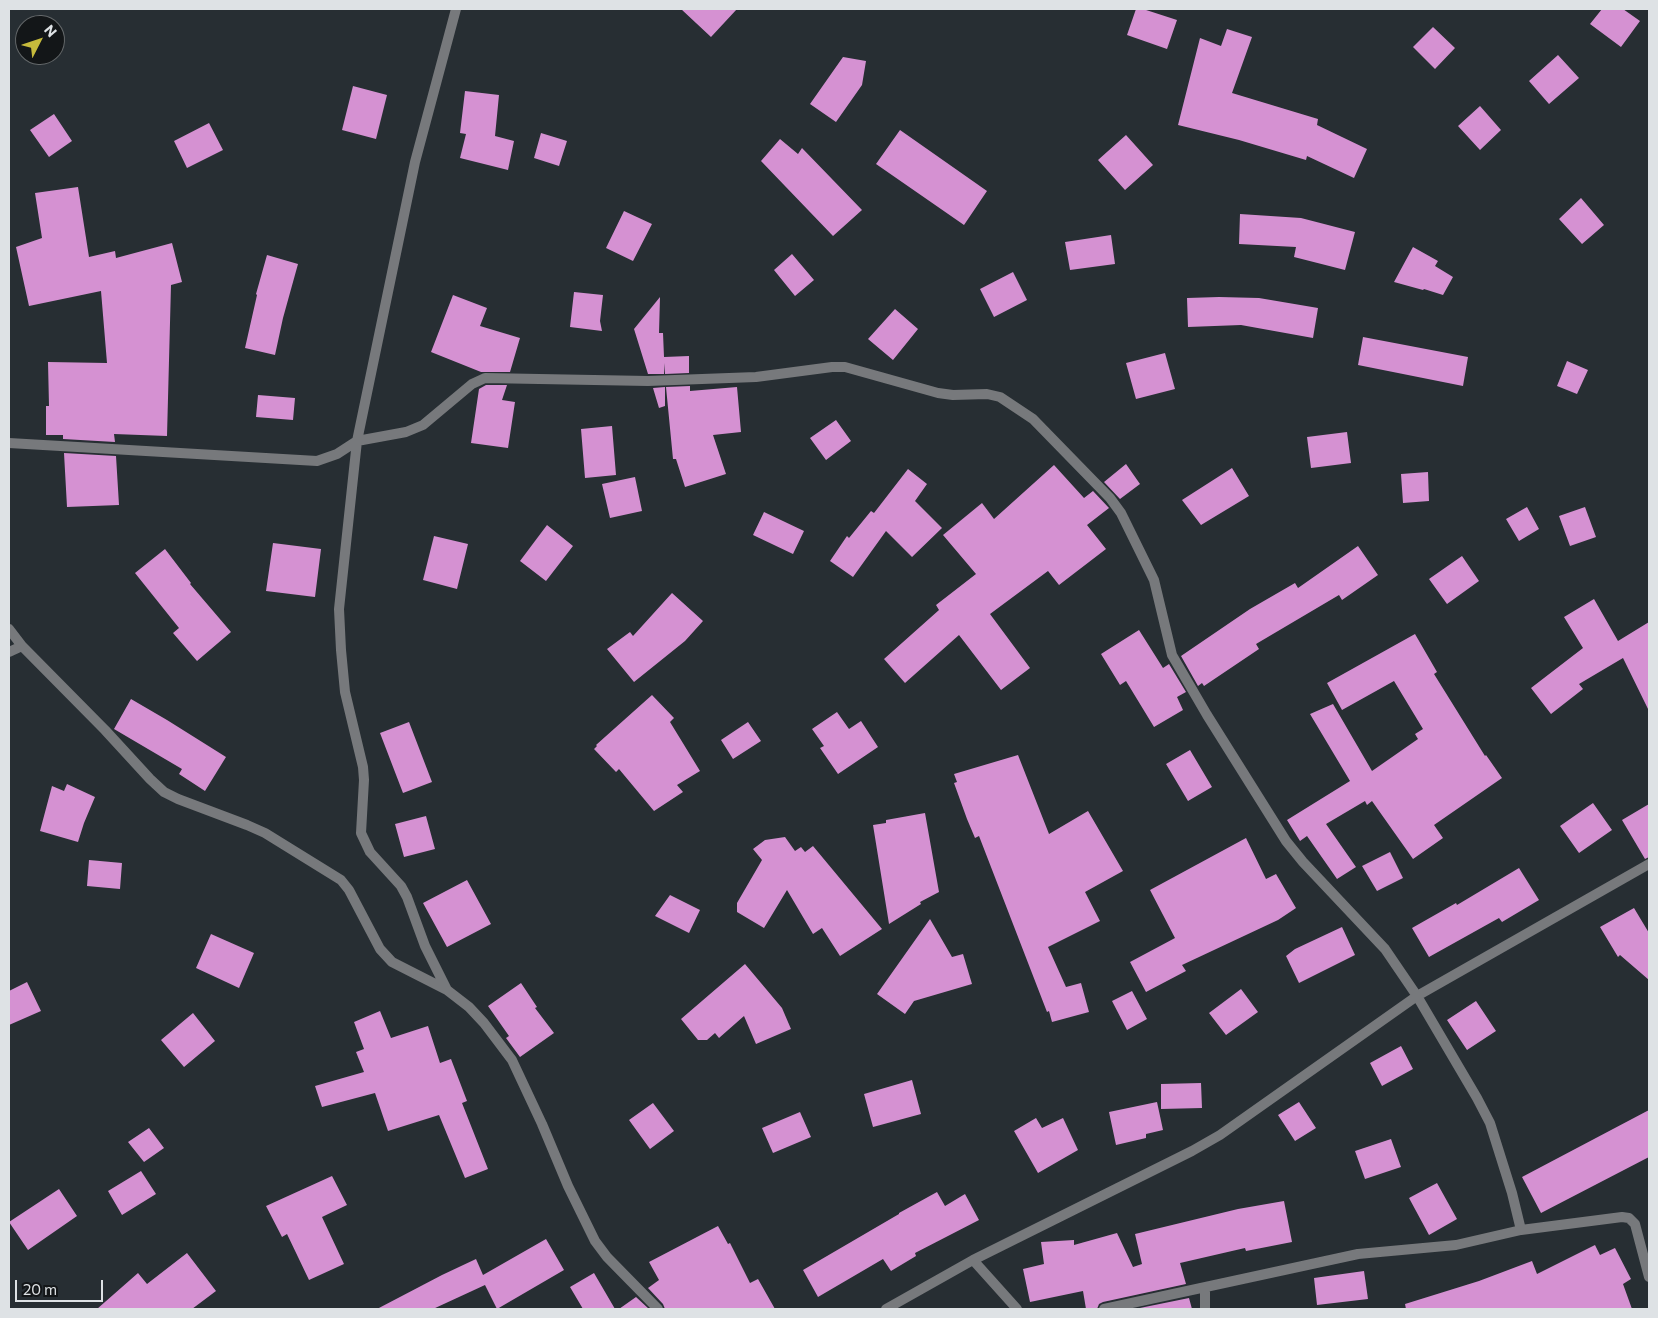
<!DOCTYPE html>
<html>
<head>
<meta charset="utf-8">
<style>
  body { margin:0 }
  #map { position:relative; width:1658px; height:1318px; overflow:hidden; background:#272e33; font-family:Commissioner,sans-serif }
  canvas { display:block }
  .frame { position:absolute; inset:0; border:10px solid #dee2e5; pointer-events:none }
  .north { position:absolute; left:15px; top:15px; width:50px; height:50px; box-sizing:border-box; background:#131618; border:1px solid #64686a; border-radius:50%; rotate:49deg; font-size:14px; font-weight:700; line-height:20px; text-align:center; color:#dee2e5 }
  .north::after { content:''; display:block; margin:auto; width:18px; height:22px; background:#c7bb3c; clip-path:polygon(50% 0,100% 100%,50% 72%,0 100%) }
  .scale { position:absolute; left:15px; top:1280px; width:88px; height:22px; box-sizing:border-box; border:2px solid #dee2e5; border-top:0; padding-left:6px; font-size:15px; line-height:18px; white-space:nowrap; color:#dee2e5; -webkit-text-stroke:4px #131618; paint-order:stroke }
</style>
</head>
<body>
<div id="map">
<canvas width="1658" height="1318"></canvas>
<div class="frame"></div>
<div class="north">N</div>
<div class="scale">20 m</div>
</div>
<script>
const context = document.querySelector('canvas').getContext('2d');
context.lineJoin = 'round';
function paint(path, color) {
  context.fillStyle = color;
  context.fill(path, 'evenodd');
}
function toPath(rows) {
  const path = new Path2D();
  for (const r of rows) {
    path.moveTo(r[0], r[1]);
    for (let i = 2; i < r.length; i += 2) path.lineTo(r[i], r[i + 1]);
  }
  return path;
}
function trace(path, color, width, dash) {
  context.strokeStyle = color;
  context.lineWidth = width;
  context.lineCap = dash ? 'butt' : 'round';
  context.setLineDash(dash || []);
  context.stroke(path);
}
const building = toPath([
  [681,9,737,9,711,37],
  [1136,9,1143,9,1177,20,1167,49,1127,35],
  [1602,9,1623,9,1640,21,1621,47,1590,24],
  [1433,27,1455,48,1435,69,1413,47],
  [1227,29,1252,37,1232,93,1318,119,1317,125,1367,149,1354,178,1307,156,1306,160,1239,140,1178,125,1200,38,1221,46],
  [1558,55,1579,78,1549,104,1529,81],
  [843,57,866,61,862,85,836,122,810,104],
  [353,86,387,95,376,139,342,130],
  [465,91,499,95,495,136,514,141,508,170,460,158,466,134,460,133],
  [1480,106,1501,130,1480,150,1458,126],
  [54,114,72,141,49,157,30,130],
  [209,123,223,150,187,168,174,141],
  [900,130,987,191,964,225,876,164],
  [541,133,567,141,559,166,534,158],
  [1126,135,1153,165,1125,190,1098,160],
  [780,139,798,154,802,148,862,210,833,236,761,161],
  [78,187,89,257,115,251,116,258,172,243,182,282,171,285,167,436,114,434,115,442,63,439,63,435,46,435,46,406,49,406,48,362,107,363,101,291,29,306,16,247,42,238,35,193],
  [1581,198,1604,225,1582,244,1559,219],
  [624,211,652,224,633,261,606,248],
  [1240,214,1301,218,1355,232,1345,270,1294,257,1296,247,1239,244],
  [1111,235,1115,264,1070,270,1065,242],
  [1413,247,1438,261,1435,266,1453,277,1443,295,1424,289,1423,290,1394,282],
  [792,254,814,280,795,296,774,270],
  [267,255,298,264,283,318,275,355,245,348,257,295,256,294],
  [1013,272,1027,300,994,317,980,289],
  [574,292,603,295,600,321,602,331,570,327],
  [453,295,487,308,480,326,520,338,510,372,481,372,431,352],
  [660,297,659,333,663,333,664,357,689,356,689,373,665,374,664,363,664,374,648,374,634,329],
  [1219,297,1259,298,1318,308,1313,338,1241,325,1188,327,1187,298],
  [895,309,918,329,893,360,868,339],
  [1363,337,1468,357,1463,386,1358,365],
  [1165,353,1175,389,1136,399,1126,363],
  [1567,361,1588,370,1577,394,1557,386],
  [486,385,507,385,502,400,515,402,508,448,471,443,479,389],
  [690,386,690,391,737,387,741,432,713,435,726,474,685,487,676,459,673,459,666,387],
  [665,387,665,406,659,408,653,388],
  [258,395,295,398,293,420,256,417],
  [836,420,851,441,826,460,810,438],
  [612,426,616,475,585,478,581,429],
  [1347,432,1351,463,1311,468,1307,437],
  [64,453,116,456,119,505,67,507],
  [1126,464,1140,484,1120,499,1104,482],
  [1054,465,1084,498,1093,491,1109,508,1087,525,1106,549,1059,585,1048,571,990,614,1030,668,1001,690,959,635,905,683,884,659,939,610,936,605,976,574,943,535,982,503,994,519],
  [1232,468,1249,496,1201,525,1182,500],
  [908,469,927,484,915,501,942,528,912,557,886,531,853,577,830,561,847,536,849,538,871,511,874,513],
  [1428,472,1429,501,1403,503,1401,474],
  [635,477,642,511,610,518,602,484],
  [1527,507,1539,529,1519,541,1506,519],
  [1585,507,1596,537,1570,546,1559,516],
  [764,512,804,531,793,554,753,535],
  [547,525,573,546,546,581,520,561],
  [434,536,468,544,457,589,423,580],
  [273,543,321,549,315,597,266,591],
  [1358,546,1378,575,1342,600,1339,595,1256,644,1259,649,1204,686,1202,683,1198,686,1181,656,1250,609,1295,583,1298,588],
  [165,549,191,583,190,584,231,632,197,661,173,633,179,628,135,573],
  [1462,556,1479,581,1447,604,1429,579],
  [672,593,703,621,685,641,634,682,607,649,630,632,633,636],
  [1594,599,1618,641,1649,622,1649,711,1623,658,1579,684,1583,689,1551,714,1531,688,1583,648,1564,617],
  [1139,630,1163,668,1169,664,1186,692,1177,697,1183,710,1154,727,1126,681,1120,685,1101,654],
  [1415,634,1437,672,1434,674,1485,756,1486,755,1502,778,1434,825,1443,838,1413,859,1372,801,1367,805,1365,801,1326,824,1356,867,1337,879,1307,836,1300,841,1287,820,1350,781,1310,714,1333,704,1372,771,1418,739,1415,734,1423,729,1394,681,1342,710,1327,683],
  [652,695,674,718,670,722,700,771,677,785,683,792,654,811,619,769,616,772,594,749,597,746,596,745],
  [131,699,167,720,226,757,205,791,179,774,182,769,114,729],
  [837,712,849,729,861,721,878,747,838,774,820,748,824,746,812,729],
  [409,722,432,782,403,793,380,733],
  [748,722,761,741,733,759,721,740],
  [1190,750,1212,787,1188,801,1166,764],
  [1018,755,1049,834,1088,811,1123,871,1085,892,1100,921,1048,947,1066,987,1081,983,1089,1012,1052,1022,1049,1011,1047,1012,979,836,975,838,967,819,954,783,957,782,954,774],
  [67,784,95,797,84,823,78,842,40,831,52,786,64,791],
  [1593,803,1612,830,1579,853,1560,826],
  [1649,804,1649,857,1645,859,1622,820],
  [925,813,939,892,920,902,921,904,889,924,873,825,886,823,886,820],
  [426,816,435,849,404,857,395,824],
  [785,837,795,851,801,847,805,852,813,846,882,929,840,956,822,928,813,934,787,890,764,928,737,912,737,903,762,860,753,849,765,840],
  [1246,838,1266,879,1276,874,1296,908,1278,920,1182,965,1186,971,1146,992,1130,962,1175,938,1150,890],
  [1390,852,1403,878,1377,891,1362,866],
  [89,860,122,863,120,889,87,886],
  [1519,868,1539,900,1502,922,1499,918,1429,957,1412,928,1456,903,1457,905],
  [467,880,491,924,447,947,423,903],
  [670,895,700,910,689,933,655,916],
  [1634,908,1649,933,1649,980,1620,955,1618,957,1600,927],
  [930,919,952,957,963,954,972,984,914,1001,905,1014,877,994],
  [1342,927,1355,955,1299,983,1286,956,1295,949],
  [211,934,254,953,239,988,196,968],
  [745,964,782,1008,791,1029,756,1044,744,1016,719,1038,715,1033,707,1040,698,1040,681,1019],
  [27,982,41,1011,9,1025,9,991],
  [521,983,537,1007,535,1008,554,1033,520,1057,506,1038,509,1036,488,1006],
  [1241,989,1258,1012,1226,1035,1209,1013],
  [1132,991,1147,1019,1127,1030,1112,1001],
  [1476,1001,1496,1031,1467,1050,1447,1020],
  [380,1011,391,1038,428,1026,440,1063,451,1059,467,1101,462,1103,488,1169,465,1178,439,1115,388,1131,375,1093,322,1107,315,1086,364,1072,356,1052,364,1049,354,1022],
  [193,1013,215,1041,184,1067,161,1040],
  [1401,1046,1413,1069,1382,1086,1370,1063],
  [912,1080,921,1114,873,1127,864,1094],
  [1201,1083,1202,1108,1161,1109,1161,1084],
  [1157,1102,1163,1130,1146,1134,1146,1138,1116,1145,1109,1112],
  [1299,1102,1316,1128,1295,1141,1278,1115],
  [653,1103,674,1131,650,1149,629,1120],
  [1649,1110,1649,1157,1541,1213,1522,1177],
  [800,1112,811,1137,773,1153,762,1128],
  [1036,1118,1042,1128,1063,1118,1078,1150,1038,1173,1014,1131],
  [149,1128,164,1148,144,1162,128,1142],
  [1391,1139,1401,1167,1365,1179,1355,1151],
  [141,1171,156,1194,122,1215,108,1191],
  [332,1176,347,1205,322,1217,344,1264,309,1280,287,1234,282,1237,266,1206],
  [1437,1183,1457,1219,1429,1235,1409,1198],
  [59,1189,77,1216,28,1250,9,1222],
  [937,1192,945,1206,965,1194,979,1220,915,1253,916,1256,891,1271,883,1259,818,1297,803,1270,899,1214,899,1213],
  [1284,1201,1292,1242,1246,1251,1245,1248,1180,1263,1186,1284,1103,1302,1099,1304,1097,1309,1086,1309,1083,1291,1030,1302,1023,1269,1044,1264,1041,1242,1074,1240,1074,1245,1117,1233,1133,1267,1142,1264,1135,1234,1238,1209],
  [718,1226,728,1244,730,1243,750,1283,758,1279,775,1309,665,1309,663,1304,648,1288,659,1280,649,1262],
  [546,1239,564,1270,497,1309,485,1285,433,1309,377,1309,442,1275,476,1259,483,1275],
  [1595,1245,1600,1255,1615,1248,1631,1279,1623,1284,1632,1309,1406,1309,1405,1304,1479,1281,1532,1261,1537,1274],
  [187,1253,216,1291,192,1309,97,1309,138,1273,147,1284],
  [1364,1271,1368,1299,1317,1305,1314,1278],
  [594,1273,615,1309,583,1309,570,1287],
  [636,1297,649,1309,619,1309],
  [1189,1298,1192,1309,1135,1309]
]);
const street = toPath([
  [9,443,317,461,337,454,357,441,415,162,456,9],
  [9,629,22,646,105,730,150,779,164,792,178,799,247,825,265,833,341,880,349,890,380,949,392,962,447,990,469,1007,484,1023,512,1060,542,1124,568,1186,595,1241,607,1257,658,1309],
  [9,652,22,646],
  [447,990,425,946,407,897,401,886,370,852,361,833,364,780,363,767,345,692,341,650,339,609,357,441,406,432,423,425,472,384,485,378,648,381,756,377,832,367,845,367,938,393,953,395,987,394,1000,397,1033,419,1110,498,1121,513,1154,580,1172,655,1207,715,1286,841,1303,862,1385,949,1417,996,1477,1098,1490,1123,1512,1193,1521,1230,1622,1217,1629,1218,1635,1224,1649,1277],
  [973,1260,1017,1309],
  [886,1309,973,1260,1192,1151,1220,1135,1417,996,1649,864],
  [1104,1309,1358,1254,1456,1245,1521,1230],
  [1205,1309,1205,1288]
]);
paint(building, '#d591d2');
trace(street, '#77797c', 10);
</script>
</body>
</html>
